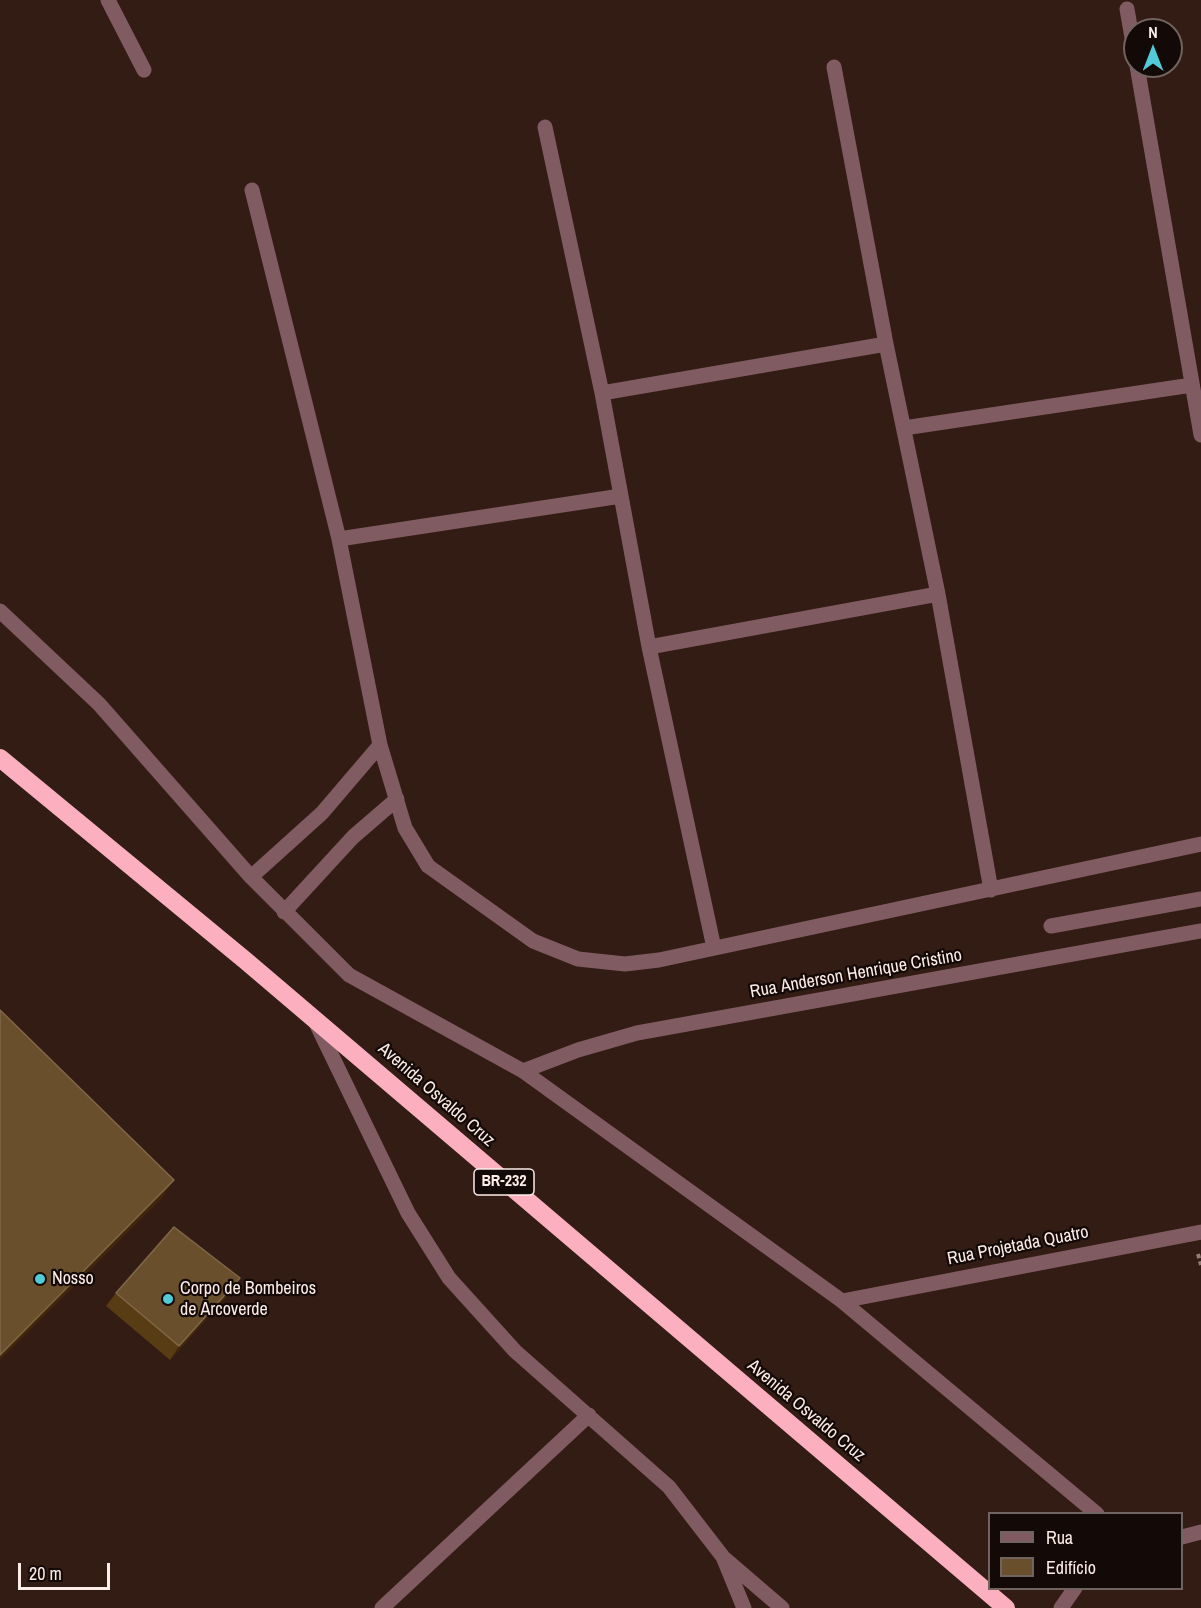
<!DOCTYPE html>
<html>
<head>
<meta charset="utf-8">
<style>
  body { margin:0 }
  #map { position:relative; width:1201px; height:1608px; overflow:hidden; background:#321c14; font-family:"Archivo Narrow",sans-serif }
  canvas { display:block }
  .legend { position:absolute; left:988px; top:1512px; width:195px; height:78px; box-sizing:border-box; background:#130906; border:2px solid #716460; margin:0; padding:8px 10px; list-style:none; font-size:18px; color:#fdece7 }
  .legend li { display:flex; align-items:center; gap:12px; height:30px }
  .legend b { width:30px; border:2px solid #716460 }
  .north { position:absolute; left:1123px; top:18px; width:60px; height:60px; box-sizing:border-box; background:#130906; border:2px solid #716460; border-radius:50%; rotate:0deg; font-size:16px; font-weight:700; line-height:24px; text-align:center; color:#fdece7 }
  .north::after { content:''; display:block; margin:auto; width:21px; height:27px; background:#52cbd8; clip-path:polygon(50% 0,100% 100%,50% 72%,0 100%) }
  .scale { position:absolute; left:18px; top:1563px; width:92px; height:27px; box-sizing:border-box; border:3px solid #fdece7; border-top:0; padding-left:8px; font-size:18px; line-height:21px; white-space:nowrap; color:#fdece7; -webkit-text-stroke:4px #130906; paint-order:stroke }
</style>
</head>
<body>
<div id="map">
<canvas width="1201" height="1608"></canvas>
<ul class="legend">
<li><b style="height:8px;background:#815b62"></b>Rua</li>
<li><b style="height:16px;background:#694f2b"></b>Edifício</li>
</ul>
<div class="north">N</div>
<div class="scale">20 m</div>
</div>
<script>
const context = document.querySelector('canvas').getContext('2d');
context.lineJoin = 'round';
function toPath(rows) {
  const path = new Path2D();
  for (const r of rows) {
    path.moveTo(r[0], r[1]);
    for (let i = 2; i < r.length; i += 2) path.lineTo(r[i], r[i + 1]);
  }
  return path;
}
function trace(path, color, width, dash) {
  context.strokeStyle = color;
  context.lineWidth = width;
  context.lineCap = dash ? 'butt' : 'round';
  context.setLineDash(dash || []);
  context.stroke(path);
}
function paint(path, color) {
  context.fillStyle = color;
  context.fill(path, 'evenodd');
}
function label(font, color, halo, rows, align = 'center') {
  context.font = font + ' "Archivo Narrow",sans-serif';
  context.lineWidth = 4.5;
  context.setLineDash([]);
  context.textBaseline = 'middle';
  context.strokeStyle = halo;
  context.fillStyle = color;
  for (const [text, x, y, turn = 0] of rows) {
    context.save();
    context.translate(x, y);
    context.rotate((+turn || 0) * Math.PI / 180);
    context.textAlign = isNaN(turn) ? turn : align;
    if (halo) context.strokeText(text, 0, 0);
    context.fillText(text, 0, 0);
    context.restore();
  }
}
const path = toPath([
  [1198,1254,1201,1265]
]);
const street = toPath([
  [108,0,144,70],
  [1127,9,1135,55],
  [1137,66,1201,435],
  [834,67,886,344,938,594,991,890],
  [545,127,602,393,649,647,714,948],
  [252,190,339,539,380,745,405,828,428,866,533,941,578,959,625,964,659,960,1201,844],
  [602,393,886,344],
  [904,428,1192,385],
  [339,539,621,496],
  [0,611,99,704,251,877,349,975,523,1071,842,1301,1097,1514],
  [649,647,938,594],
  [251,877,322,813,380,745],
  [284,912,353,837,397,799],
  [1051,926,1201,899],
  [315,1021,408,1213,449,1278,515,1351,669,1487,723,1557,744,1608],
  [523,1071,578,1050,637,1033,1201,931],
  [842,1301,1201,1232],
  [1182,1537,1201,1532],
  [725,1559,782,1608],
  [382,1608,589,1415],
  [1061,1608,1075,1588]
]);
const highway = toPath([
  [0,758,246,961,1006,1608]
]);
const wall = toPath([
  [240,1278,231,1291,170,1360,106,1306,116,1293]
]);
const shadedWall = toPath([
  [174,1180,162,1198,0,1360,0,1355],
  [240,1278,231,1291,170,1360,179,1346]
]);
const building = toPath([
  [0,1010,174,1180,0,1355,0,1010],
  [174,1227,240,1278,179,1346,116,1293,174,1227]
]);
const markers = [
  [40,1279,6,"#52cbd8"],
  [168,1299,6,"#52cbd8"]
];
const shields = [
  [504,1182,60]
];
const shieldNames = [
  ["BR-232",504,1182]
];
const streetNames = [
  ["Rua Anderson Henrique Cristino",856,974,-10],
  ["Avenida Osvaldo Cruz",436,1095,41],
  ["Rua Projetada Quatro",1018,1246,-11],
  ["Avenida Osvaldo Cruz",806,1411,40]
];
const poiNames = [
  ["Nosso",52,1279],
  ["Corpo de Bombeiros",180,1289],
  ["de Arcoverde",180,1310]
];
trace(path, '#917d76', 4, [4.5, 3]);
trace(street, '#815b62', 15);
trace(highway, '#fcb0bf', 18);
paint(wall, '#573c14');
paint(shadedWall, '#41270a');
paint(building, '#694f2b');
trace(building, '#806848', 1.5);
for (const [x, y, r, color] of markers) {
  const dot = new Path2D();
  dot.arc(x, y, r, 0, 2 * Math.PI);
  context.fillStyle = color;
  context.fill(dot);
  trace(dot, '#130906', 2);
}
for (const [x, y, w] of shields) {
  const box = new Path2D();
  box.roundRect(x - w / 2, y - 13, w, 26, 4.5);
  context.fillStyle = '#130906';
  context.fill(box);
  trace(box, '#fdece7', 1.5);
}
label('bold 16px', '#fdece7', null, shieldNames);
label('18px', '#fdece7', '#130906', streetNames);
label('18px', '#fdece7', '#130906', poiNames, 'left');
</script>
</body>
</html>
